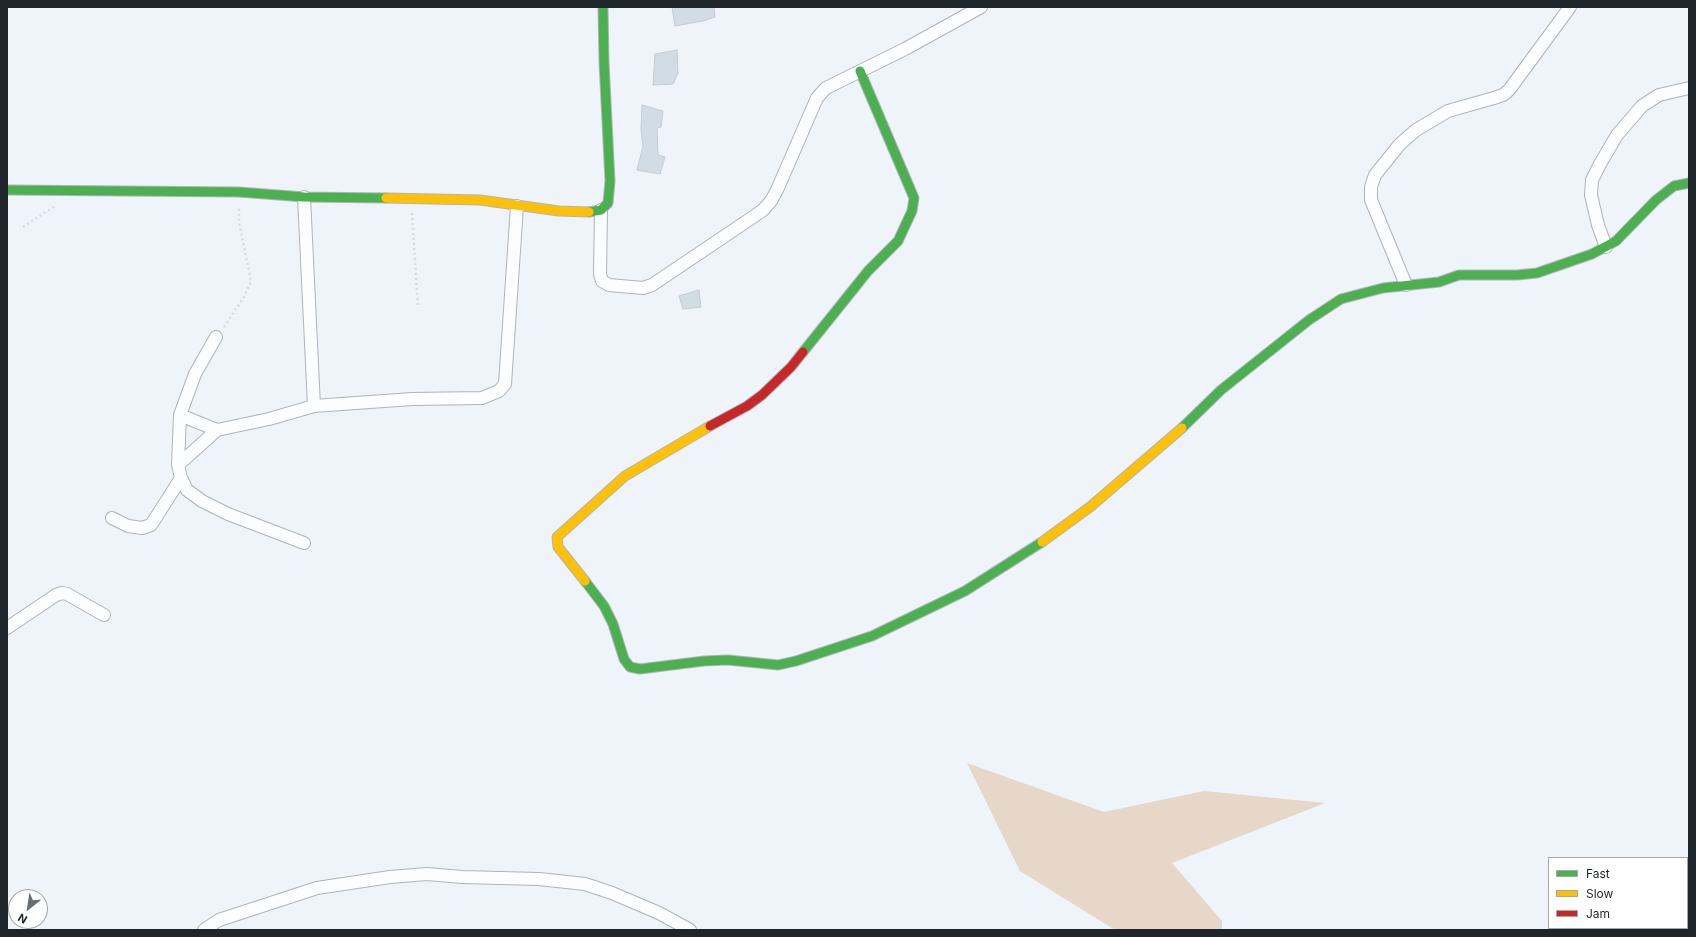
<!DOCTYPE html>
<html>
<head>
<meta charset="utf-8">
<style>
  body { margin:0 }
  #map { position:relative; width:1696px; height:937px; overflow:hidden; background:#eef4fa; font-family:Inter,sans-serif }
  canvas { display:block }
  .frame { position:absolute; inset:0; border:8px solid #1e252b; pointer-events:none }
  .legend { position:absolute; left:1548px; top:857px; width:140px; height:72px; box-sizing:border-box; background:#fff; border:1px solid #a5a8aa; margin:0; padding:5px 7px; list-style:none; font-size:12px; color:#1e252b }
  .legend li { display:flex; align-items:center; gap:8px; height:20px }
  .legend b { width:20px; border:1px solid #a5a8aa }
  .north { position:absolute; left:8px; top:889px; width:40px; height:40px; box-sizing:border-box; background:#fff; border:1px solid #a5a8aa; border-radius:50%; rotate:210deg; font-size:11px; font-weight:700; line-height:16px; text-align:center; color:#1e252b }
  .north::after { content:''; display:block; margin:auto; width:14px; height:18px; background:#676d73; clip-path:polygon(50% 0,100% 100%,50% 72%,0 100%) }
</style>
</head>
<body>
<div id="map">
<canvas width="1696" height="937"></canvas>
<div class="frame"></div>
<ul class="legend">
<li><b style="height:5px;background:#4caf50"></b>Fast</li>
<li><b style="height:5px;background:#ffc107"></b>Slow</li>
<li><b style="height:5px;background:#c62828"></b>Jam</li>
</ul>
<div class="north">N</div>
</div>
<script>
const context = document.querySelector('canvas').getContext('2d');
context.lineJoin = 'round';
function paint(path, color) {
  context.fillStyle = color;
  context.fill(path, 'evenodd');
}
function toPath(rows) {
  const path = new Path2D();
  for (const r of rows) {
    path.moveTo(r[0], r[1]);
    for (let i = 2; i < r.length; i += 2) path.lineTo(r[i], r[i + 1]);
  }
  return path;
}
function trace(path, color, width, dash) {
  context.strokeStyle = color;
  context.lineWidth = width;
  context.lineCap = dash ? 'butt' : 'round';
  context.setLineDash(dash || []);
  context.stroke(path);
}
const green = toPath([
  [967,763,1104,812,1204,791,1325,803,1172,863,1222,921,1222,930,1115,930,1020,871]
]);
const building = toPath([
  [672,7,714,7,715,17,703,21,675,26,672,7],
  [677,50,678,73,673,84,653,85,655,54,677,50],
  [642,105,663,111,661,127,657,128,658,155,665,157,660,174,637,170,643,146,641,130,642,105],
  [699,290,701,307,683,309,679,296,699,290]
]);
const path = toPath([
  [412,213,418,308],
  [23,227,55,206],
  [224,327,244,297,251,281,239,222,239,206]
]);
const street = toPath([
  [304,197,314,406],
  [601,210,600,274,602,281,609,285,643,288,652,285,753,217,763,210,771,201,777,190,817,98,826,88,905,49,981,7],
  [1606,247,1598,225,1591,195,1592,180,1600,164,1617,135,1642,106,1659,95,1689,88],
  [1406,285,1371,200,1371,187,1375,175,1400,144,1416,130,1448,111,1494,98,1503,95,1509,90,1570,7],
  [216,337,195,374,180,415,178,465,181,478,187,490,202,501,228,514,304,543],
  [180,415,217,430],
  [178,465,217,430,269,419,314,406,412,399,482,398,499,391,505,384,517,206],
  [112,518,128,526,142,528,151,525,181,478],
  [7,628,56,595,62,593,67,594,104,615],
  [1687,914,1689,913],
  [204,930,219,920,317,888,390,877,427,874,462,877,539,879,585,884,612,893,659,913,690,930],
  [1660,930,1663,928]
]);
const fast = toPath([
  [7,190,239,192,304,197,386,198],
  [589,212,601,210,608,203,610,181,604,62,603,7],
  [803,352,868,271,898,241,912,211,914,198,860,71],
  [1182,428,1221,390,1309,320,1341,299,1383,288,1439,282,1459,275,1517,275,1537,273,1592,254,1616,241,1656,200,1674,186,1689,183],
  [585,581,604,606,613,624,624,659,630,667,640,669,704,661,728,660,778,665,796,661,872,636,965,591,1042,542]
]);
const slow = toPath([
  [386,198,480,200,559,211,589,212],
  [1042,542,1090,507,1182,428],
  [585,581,558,547,557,537,625,476,710,426]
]);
const jam = toPath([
  [710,426,747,406,762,395,791,367,803,352]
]);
paint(green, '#e6d7c9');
paint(building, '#d2dce5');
trace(building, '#c5cbd1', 1);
trace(street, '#aeb4ba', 14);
trace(fast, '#aeb4ba', 11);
trace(slow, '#aeb4ba', 11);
trace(jam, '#aeb4ba', 11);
trace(path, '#d8dadc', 2.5, [2, 3]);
trace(street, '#fcfdfe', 12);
trace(fast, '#4caf50', 9);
trace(slow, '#ffc107', 9);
trace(jam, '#c62828', 9);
</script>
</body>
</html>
